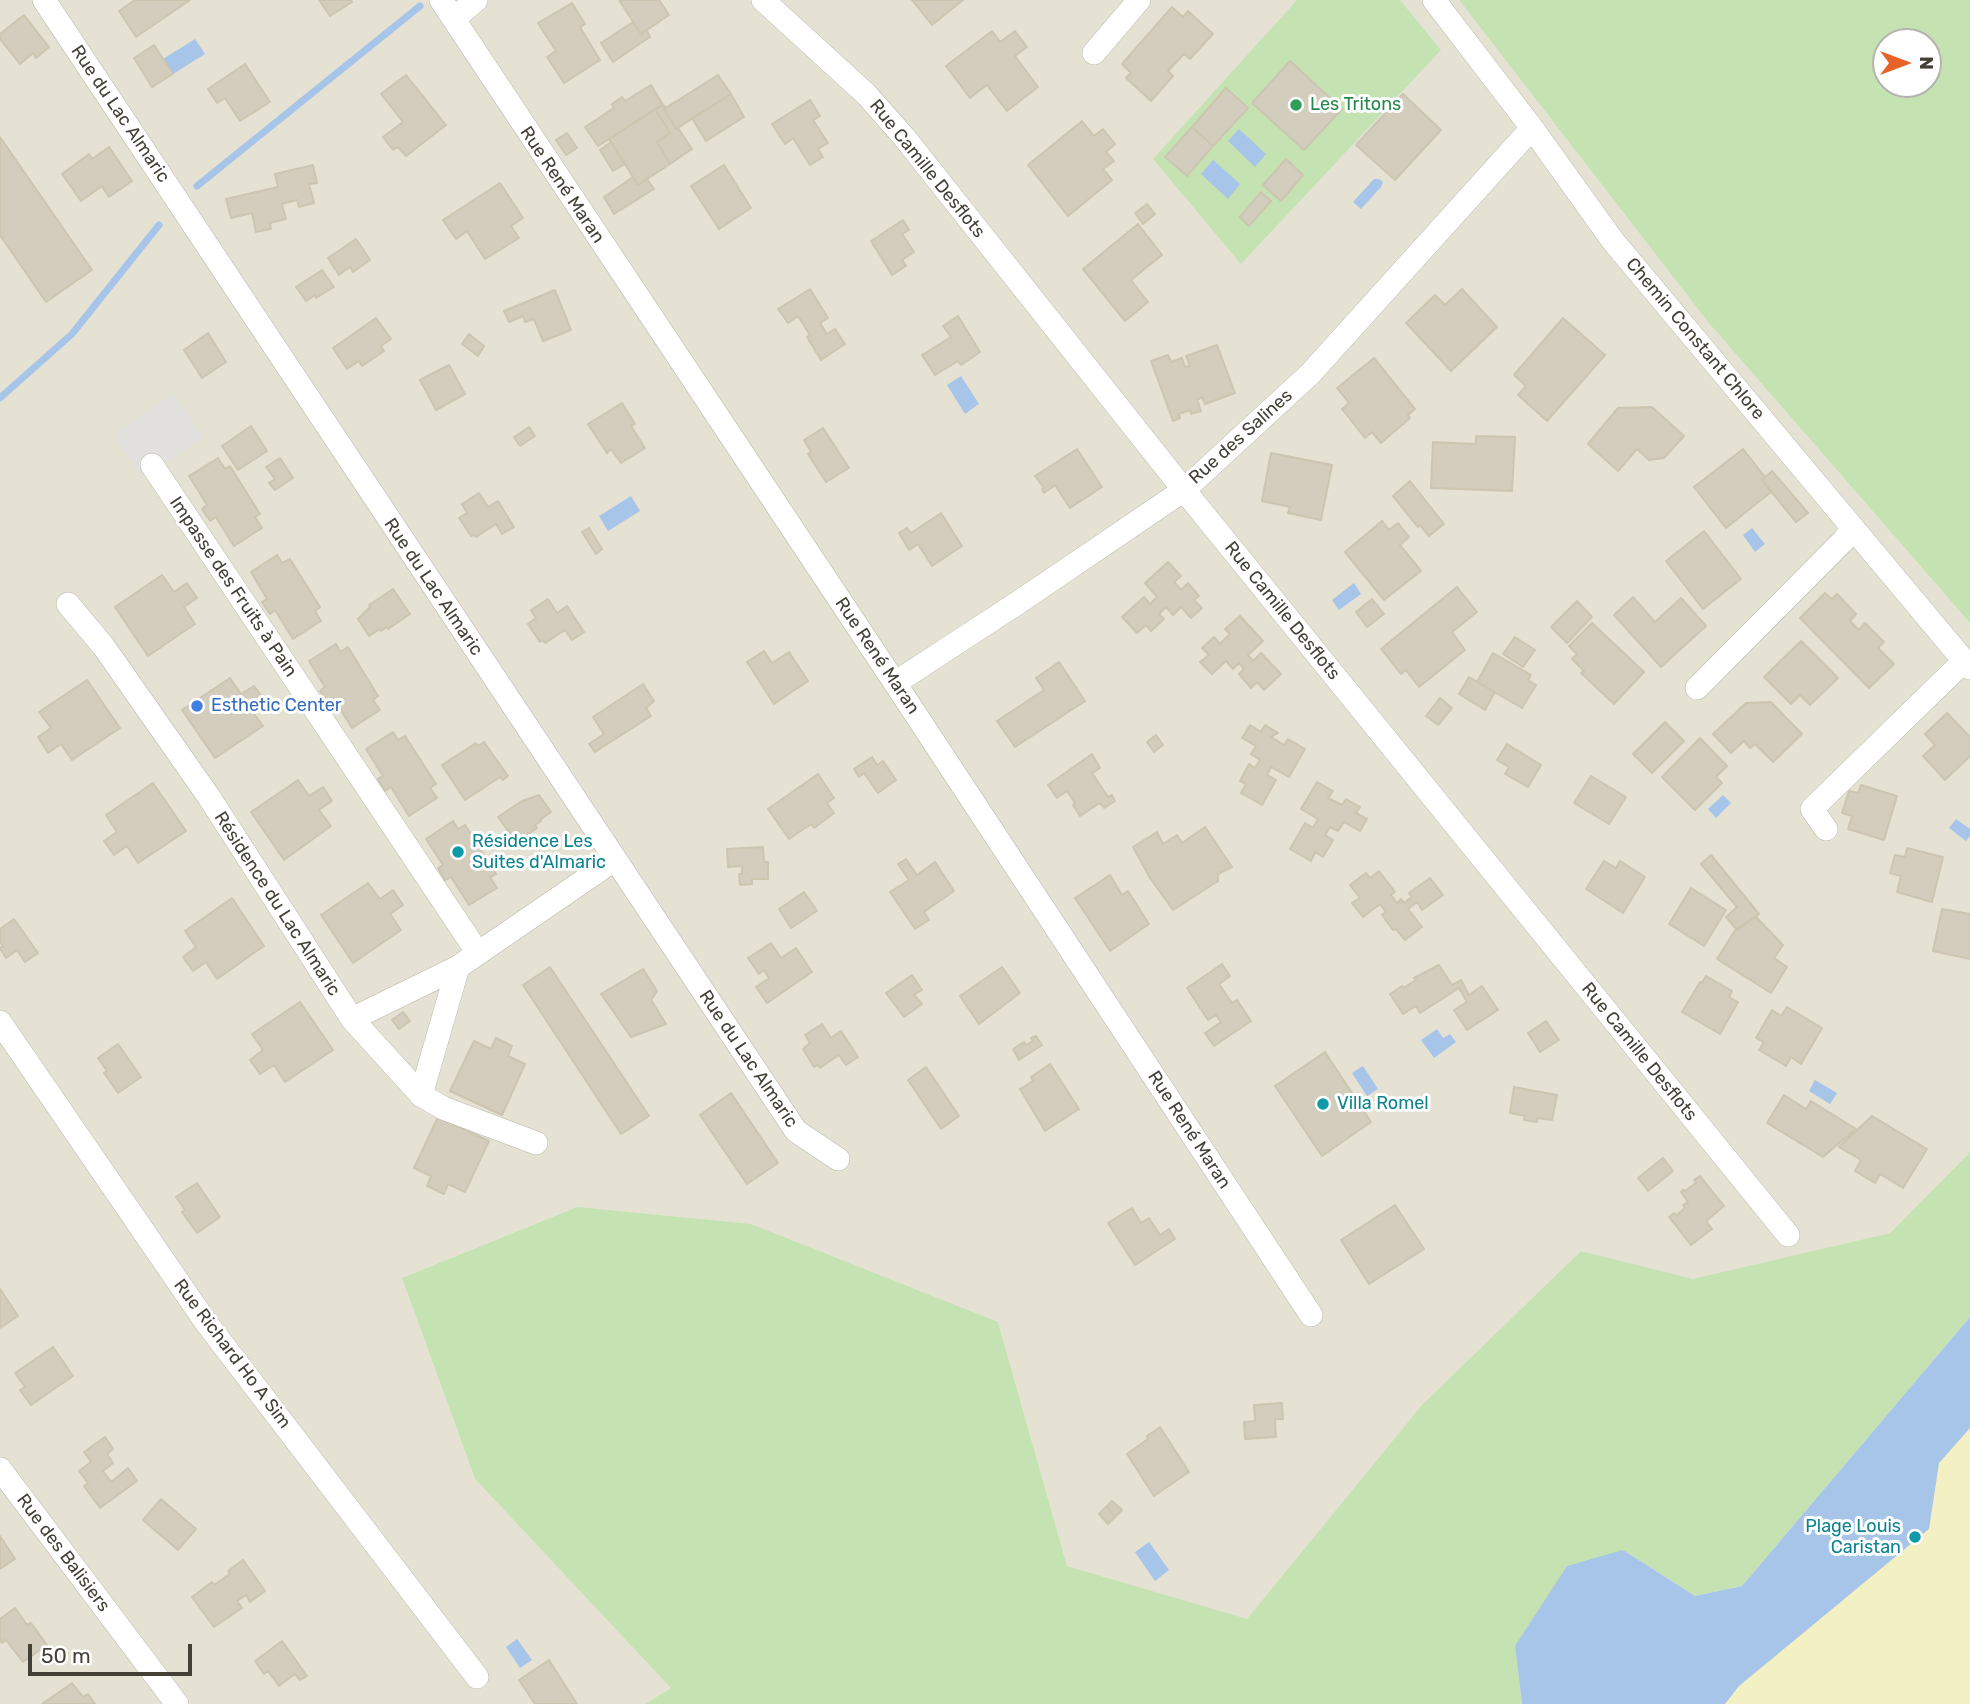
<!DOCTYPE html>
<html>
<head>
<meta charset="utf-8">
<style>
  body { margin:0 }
  #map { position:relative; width:1970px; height:1704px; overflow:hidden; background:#f1efe6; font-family:Rubik,sans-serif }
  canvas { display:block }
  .north { position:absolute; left:1872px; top:28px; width:70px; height:70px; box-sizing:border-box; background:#fff; border:2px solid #b4b3af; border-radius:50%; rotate:90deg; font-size:19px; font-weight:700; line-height:28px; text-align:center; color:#434036 }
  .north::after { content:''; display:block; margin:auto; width:24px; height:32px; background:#e76227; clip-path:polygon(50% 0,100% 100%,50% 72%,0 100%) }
  .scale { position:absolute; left:28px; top:1644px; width:164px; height:32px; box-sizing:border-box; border:4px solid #434036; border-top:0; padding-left:9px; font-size:21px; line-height:24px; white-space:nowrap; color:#434036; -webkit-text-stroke:5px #fff; paint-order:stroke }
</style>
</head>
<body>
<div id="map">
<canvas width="1970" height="1704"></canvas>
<div class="north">N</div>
<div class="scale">50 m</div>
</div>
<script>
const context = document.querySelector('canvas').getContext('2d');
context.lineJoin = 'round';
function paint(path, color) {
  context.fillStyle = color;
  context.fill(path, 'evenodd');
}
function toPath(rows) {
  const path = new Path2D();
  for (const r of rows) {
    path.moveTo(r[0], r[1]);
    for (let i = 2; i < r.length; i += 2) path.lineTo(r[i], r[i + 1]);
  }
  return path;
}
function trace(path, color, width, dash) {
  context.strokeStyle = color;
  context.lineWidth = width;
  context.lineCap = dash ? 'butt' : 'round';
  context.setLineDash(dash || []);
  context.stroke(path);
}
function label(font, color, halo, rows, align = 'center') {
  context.font = font + ' Rubik,sans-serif';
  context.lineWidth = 6;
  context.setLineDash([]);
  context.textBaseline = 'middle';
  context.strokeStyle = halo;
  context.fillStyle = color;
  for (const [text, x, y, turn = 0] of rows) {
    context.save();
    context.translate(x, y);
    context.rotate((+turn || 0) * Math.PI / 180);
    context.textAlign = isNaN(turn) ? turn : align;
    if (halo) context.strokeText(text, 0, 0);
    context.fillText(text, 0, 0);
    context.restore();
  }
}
const residential = toPath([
  [0,0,1459,0,1708,322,1970,623,1970,1152,1890,1233,1693,1280,1581,1251,1422,1406,1247,1620,1067,1566,998,1322,577,1207,402,1278,475,1479,672,1688,645,1704,0,1704]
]);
const green = toPath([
  [1297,0,1400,0,1441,50,1241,264,1153,159],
  [1459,0,1970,0,1970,623,1708,322],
  [1886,42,1928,42,1928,84,1886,84],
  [1970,1152,1970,1317,1742,1586,1695,1596,1623,1550,1515,1646,1522,1704,645,1704,671,1688,475,1479,402,1278,577,1207,751,1224,998,1322,1067,1566,1247,1619,1422,1405,1581,1251,1693,1279,1890,1233]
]);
const sand = toPath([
  [1970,1378,1970,1704,1583,1704,1708,1660]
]);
const parking = toPath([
  [174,393,203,438,143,478,114,434]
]);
const water = toPath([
  [195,39,205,54,173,74,163,59],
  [1239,129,1266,154,1255,167,1228,141],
  [1213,160,1240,184,1228,199,1201,174],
  [1374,179,1379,179,1383,182,1381,187,1361,209,1353,202],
  [961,376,979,404,965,414,947,385],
  [631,496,640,511,608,531,599,516],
  [1752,528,1765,544,1755,552,1743,535],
  [1354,583,1361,594,1339,610,1332,600],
  [1723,795,1731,803,1716,818,1708,809],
  [1956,819,1970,829,1970,836,1966,841,1949,828],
  [1437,1029,1443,1038,1450,1034,1456,1042,1434,1058,1421,1040],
  [1363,1066,1378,1089,1367,1096,1352,1073],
  [1815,1080,1837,1093,1830,1104,1809,1091],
  [1970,1317,1970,1428,1939,1463,1929,1529,1739,1686,1725,1704,1522,1704,1515,1646,1567,1566,1623,1550,1695,1596,1742,1586],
  [1149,1542,1169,1570,1155,1581,1135,1552],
  [517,1639,532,1660,520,1668,506,1647]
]);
const stream = toPath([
  [197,186,420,6],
  [0,398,72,334,159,225]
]);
const building = toPath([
  [135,0,190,0,136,37,119,11,135,0],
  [319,0,351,0,352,2,330,16,319,0],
  [619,0,659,0,669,15,641,34,619,0],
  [912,0,963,0,932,25,912,0],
  [572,3,585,24,580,27,600,60,564,83,547,57,556,51,538,23,572,3],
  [1172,7,1183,17,1188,11,1213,34,1190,59,1184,54,1168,71,1173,76,1151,101,1126,78,1131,73,1122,64,1172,7],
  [24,15,49,47,36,58,33,53,20,64,0,39,0,34,24,15],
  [633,22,641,34,646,30,650,37,613,62,601,43,633,22],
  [992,31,1000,42,1015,31,1027,47,1015,56,1038,87,1007,111,987,85,970,98,946,66,992,31],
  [154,45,173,74,152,87,134,58,154,45],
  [1290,61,1342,109,1304,150,1252,103,1290,61],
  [245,64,270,102,240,121,225,98,217,103,208,89,245,64],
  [406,75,446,125,406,156,398,147,393,150,383,137,403,122,381,94,406,75],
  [718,75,731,94,676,129,664,109,718,75],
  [651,85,663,105,598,146,585,127,614,108,612,104,622,97,625,101,651,85],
  [1226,88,1248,108,1213,146,1192,127,1226,88],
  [731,94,744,117,706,141,692,118,731,94],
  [1403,94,1441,130,1395,180,1356,145,1403,94],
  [810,100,820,116,813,120,828,143,818,149,823,157,810,165,793,138,785,144,772,124,810,100],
  [663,105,666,108,664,109,676,129,678,128,692,149,670,164,657,142,670,133,655,109,663,105],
  [655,109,670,133,657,142,670,164,638,185,609,139,655,109],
  [1082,121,1094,136,1103,129,1115,144,1106,152,1114,161,1103,169,1112,180,1068,216,1028,165,1082,121],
  [1192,127,1213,146,1187,176,1165,157,1192,127],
  [567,133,577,148,566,155,556,140,567,133],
  [0,137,92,270,46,302,0,235,0,137],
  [611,142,625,164,613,171,600,150,611,142],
  [109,147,132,181,109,197,102,186,81,201,62,174,89,154,92,159,109,147],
  [1286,159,1303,175,1281,201,1263,185,1286,159],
  [313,165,317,183,309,184,314,203,299,207,297,200,282,204,286,219,270,223,271,229,256,232,252,213,231,218,226,199,278,187,275,174,313,165],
  [724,165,751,208,719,229,691,186,724,165],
  [633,177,638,185,647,179,654,189,614,214,604,197,633,177],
  [500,183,523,218,511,226,519,238,485,259,467,231,456,239,443,220,500,183],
  [1261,192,1271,201,1249,226,1240,217,1261,192],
  [1147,204,1155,214,1143,224,1135,213,1147,204],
  [903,220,909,230,902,234,914,252,902,260,906,266,892,275,871,241,903,220],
  [1138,224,1162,255,1131,280,1148,302,1125,321,1083,269,1138,224],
  [356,239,370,260,353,272,350,267,339,275,328,258,356,239],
  [322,270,334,287,316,298,315,295,306,301,296,287,322,270],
  [810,289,828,318,820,323,827,334,835,329,845,344,821,360,807,337,810,335,798,316,788,323,778,309,810,289],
  [1462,289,1497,327,1451,371,1406,323,1435,295,1445,305,1462,289],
  [555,290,571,330,543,341,534,319,525,322,523,316,509,322,504,311,555,290],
  [958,316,980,352,961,365,958,361,935,375,922,355,951,337,943,326,958,316],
  [376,318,391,339,381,346,384,351,362,366,359,361,347,369,333,348,376,318],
  [1563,318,1605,355,1547,421,1518,395,1526,386,1514,375,1563,318],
  [208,333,226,362,202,378,184,350,208,333],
  [469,334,484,346,478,356,462,344,469,334],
  [1217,345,1235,393,1205,404,1202,397,1197,400,1201,411,1191,414,1190,410,1179,414,1180,418,1173,421,1151,361,1168,355,1171,362,1182,358,1185,367,1190,366,1186,356,1217,345],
  [1374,358,1415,409,1408,415,1410,418,1381,443,1372,432,1365,438,1342,409,1349,403,1337,388,1374,358],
  [449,365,465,394,436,410,420,380,449,365],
  [622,403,635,424,631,426,645,448,621,463,611,449,607,453,588,424,622,403],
  [1652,407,1684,436,1664,458,1649,460,1637,449,1618,471,1588,444,1618,408,1652,407],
  [251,426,267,451,238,470,222,446,251,426],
  [529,427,535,436,520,446,514,437,529,427],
  [823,428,849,468,826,482,808,454,811,452,804,440,823,428],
  [1476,436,1515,437,1512,491,1431,488,1433,442,1476,444,1476,436],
  [1077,449,1102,487,1070,508,1055,485,1044,493,1042,489,1044,488,1035,476,1077,449],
  [1743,449,1765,477,1762,480,1771,492,1726,528,1694,487,1743,449],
  [1271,453,1332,465,1321,520,1288,513,1290,507,1262,501,1271,453],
  [218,458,225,469,230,466,260,514,255,517,262,528,234,546,216,517,210,521,202,509,207,505,189,476,218,458],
  [280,458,293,478,275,490,269,483,275,479,266,467,280,458],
  [1772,471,1808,513,1796,522,1762,480,1772,471],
  [1410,481,1444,524,1429,536,1420,525,1418,527,1393,496,1410,481],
  [479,493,488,507,498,501,514,527,502,534,496,524,476,537,474,535,471,536,459,518,467,513,462,504,479,493],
  [941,513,962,546,932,566,918,544,909,550,899,533,907,528,911,533,941,513],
  [1382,521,1389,530,1398,523,1409,537,1400,545,1421,571,1384,600,1345,552,1382,521],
  [589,528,602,549,596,554,582,532,589,528],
  [1704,531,1741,579,1703,609,1666,561,1704,531],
  [277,555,282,563,290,559,320,607,315,611,321,621,293,639,275,610,270,614,262,602,267,599,251,572,277,555],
  [1168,562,1181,576,1174,582,1181,590,1188,583,1199,596,1194,600,1202,608,1191,618,1181,607,1173,615,1166,607,1159,614,1164,619,1151,631,1146,625,1137,633,1122,617,1144,597,1150,604,1157,597,1145,583,1168,562],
  [162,575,174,592,187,583,197,598,184,607,195,624,148,656,115,607,162,575],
  [1457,587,1477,612,1452,632,1465,650,1419,687,1406,670,1401,674,1381,649,1457,587],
  [393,589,410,614,388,629,387,627,381,631,380,629,369,636,358,619,370,607,369,605,393,589],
  [1825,593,1832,599,1837,594,1856,614,1850,621,1859,630,1865,623,1884,642,1878,648,1894,664,1869,688,1800,618,1825,593],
  [1633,597,1655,622,1681,598,1706,626,1661,667,1614,615,1633,597],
  [548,599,557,613,567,606,584,632,572,640,565,630,545,643,543,640,540,642,528,624,536,618,531,610,548,599],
  [1372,599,1384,614,1367,627,1356,612,1372,599],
  [1577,601,1592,617,1567,643,1551,627,1577,601],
  [1240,616,1263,641,1248,655,1253,661,1261,653,1281,674,1264,690,1257,682,1251,688,1239,674,1244,669,1239,663,1233,669,1226,661,1212,674,1200,662,1209,655,1202,648,1214,637,1220,644,1230,634,1225,629,1240,616],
  [1592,623,1644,672,1614,704,1581,673,1584,671,1572,659,1577,654,1569,646,1592,623],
  [1515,637,1535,650,1523,667,1503,654,1515,637],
  [1801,641,1838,678,1810,705,1800,695,1791,704,1764,677,1801,641],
  [336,644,340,652,348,647,378,696,373,700,380,710,352,728,334,699,328,703,320,691,325,687,309,661,336,644],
  [764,651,772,663,789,652,808,681,774,704,747,662,764,651],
  [1493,653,1531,675,1528,680,1536,685,1522,708,1477,682,1493,653],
  [1059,662,1085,701,1015,747,997,721,1044,690,1036,678,1059,662],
  [1469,677,1495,692,1485,710,1459,694,1469,677],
  [230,678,241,694,254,686,265,701,251,710,263,726,215,758,182,710,230,678],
  [87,680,120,728,72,760,61,744,48,753,38,737,51,728,39,712,87,680],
  [643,684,654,701,646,708,651,716,595,752,589,744,604,734,593,717,643,684],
  [1440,698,1452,708,1438,725,1426,716,1440,698],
  [1771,702,1802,734,1773,762,1755,744,1750,748,1744,741,1731,753,1713,734,1746,703,1771,702],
  [1947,713,1970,737,1970,756,1945,780,1923,756,1935,745,1925,734,1947,713],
  [1665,722,1684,741,1652,773,1633,754,1665,722],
  [1250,725,1261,732,1265,725,1278,733,1271,737,1284,745,1288,739,1305,749,1289,777,1271,767,1267,775,1276,780,1262,805,1241,793,1246,784,1240,781,1249,764,1255,768,1260,760,1251,754,1256,746,1242,738,1250,725],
  [393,732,398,740,405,736,436,784,430,788,437,798,409,816,391,787,385,791,378,779,383,776,366,749,393,732],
  [1156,735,1163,745,1154,752,1147,742,1156,735],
  [1700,738,1727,766,1716,777,1722,783,1695,810,1662,777,1700,738],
  [484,742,508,776,503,780,500,777,465,800,442,765,476,743,478,746,484,742],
  [1507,744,1541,765,1528,787,1505,774,1509,767,1497,760,1507,744],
  [1092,754,1100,768,1092,773,1108,797,1112,795,1115,801,1104,808,1100,803,1080,816,1073,805,1075,803,1067,791,1057,798,1048,785,1092,754],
  [872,757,877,765,883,761,896,780,878,793,864,773,859,777,854,769,872,757],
  [818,774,834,798,827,803,834,813,814,828,811,824,789,839,768,809,818,774],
  [1591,776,1626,797,1609,824,1574,803,1591,776],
  [298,780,309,796,323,787,332,801,319,810,331,826,284,860,251,812,298,780],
  [1317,782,1333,791,1328,798,1342,805,1346,799,1360,807,1356,813,1367,819,1360,831,1344,822,1338,831,1330,827,1325,835,1333,840,1323,857,1315,852,1311,861,1290,849,1305,823,1313,828,1318,819,1301,809,1317,782],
  [153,783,186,831,138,863,127,846,114,855,104,841,117,832,106,815,153,783],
  [1861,785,1897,796,1884,840,1848,829,1852,816,1842,813,1849,791,1858,793,1861,785],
  [539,795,551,812,540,820,541,821,535,825,537,828,516,842,498,817,522,801,539,795],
  [453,821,458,829,465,825,496,874,490,877,497,888,469,905,451,877,445,880,438,868,443,865,426,839,453,821],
  [1205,827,1232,867,1218,874,1218,881,1173,910,1150,878,1133,847,1157,832,1163,844,1177,835,1182,843,1205,827],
  [763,847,764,862,768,862,768,879,752,879,752,884,740,885,739,874,742,874,742,866,728,867,727,849,763,847],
  [1907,848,1943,857,1932,902,1897,892,1901,876,1890,873,1895,855,1905,857,1907,848],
  [1711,855,1759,914,1737,930,1726,917,1737,907,1701,864,1711,855],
  [906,859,917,875,935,862,954,891,924,912,929,920,915,929,890,892,909,880,898,864,906,859],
  [1604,861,1616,868,1620,861,1645,877,1623,913,1586,889,1604,861],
  [1379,871,1395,892,1391,895,1397,903,1401,899,1404,903,1412,897,1409,893,1430,878,1443,895,1422,910,1417,902,1408,909,1422,927,1405,940,1396,929,1393,930,1382,915,1386,912,1380,904,1363,917,1352,903,1360,898,1350,885,1366,873,1370,878,1379,871],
  [1110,875,1122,895,1128,891,1149,924,1110,951,1075,898,1110,875],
  [368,883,380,899,393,890,403,905,390,914,401,930,353,963,321,915,368,883],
  [1691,888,1726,910,1704,946,1669,924,1691,888],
  [804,892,817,911,791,928,779,909,804,892],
  [232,898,264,946,217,979,206,962,193,971,183,957,196,947,185,931,232,898],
  [1942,909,1970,914,1970,959,1933,951,1942,909],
  [1756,917,1783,945,1774,958,1787,967,1771,993,1717,959,1736,929,1756,917],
  [14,919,38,953,25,962,17,950,6,958,0,948,3,946,0,942,0,929,14,919],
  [771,943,781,958,796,948,812,972,767,1003,756,987,769,978,764,970,759,974,748,958,771,943],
  [1222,964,1230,976,1219,984,1232,1003,1237,1000,1251,1021,1214,1046,1205,1033,1221,1022,1216,1015,1208,1020,1187,988,1222,964],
  [1439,965,1452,985,1461,980,1469,995,1482,986,1498,1010,1467,1030,1454,1010,1467,1002,1459,988,1420,1013,1416,1006,1403,1014,1390,994,1402,986,1403,988,1416,980,1414,978,1439,965],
  [550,967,649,1116,621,1134,523,985,550,967],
  [1002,967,1020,993,979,1024,960,996,1002,967],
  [643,969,657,991,651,1000,666,1024,631,1037,601,994,643,969],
  [912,975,922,990,914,995,922,1004,904,1017,886,993,912,975],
  [1706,976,1732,991,1729,997,1738,1002,1720,1034,1682,1012,1700,982,1702,983,1706,976],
  [300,1002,333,1050,285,1082,274,1065,260,1074,250,1060,263,1050,252,1034,300,1002],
  [1787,1007,1822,1028,1801,1064,1791,1057,1786,1066,1759,1050,1764,1042,1756,1038,1772,1010,1781,1016,1787,1007],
  [403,1012,410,1021,399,1029,392,1020,403,1012],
  [1546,1021,1559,1040,1540,1052,1528,1033,1546,1021],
  [822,1024,831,1038,841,1031,858,1057,846,1065,839,1055,820,1068,818,1065,814,1067,803,1049,810,1043,805,1035,822,1024],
  [1036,1036,1042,1045,1019,1060,1013,1049,1024,1042,1026,1045,1033,1041,1031,1038,1036,1036],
  [496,1038,512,1046,508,1056,525,1064,502,1115,450,1091,474,1041,491,1049,496,1038],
  [118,1044,141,1077,118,1093,104,1073,107,1071,98,1058,118,1044],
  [1325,1052,1371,1122,1322,1156,1275,1086,1325,1052],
  [1050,1064,1079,1109,1045,1131,1020,1089,1033,1081,1031,1077,1050,1064],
  [926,1067,959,1116,941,1129,908,1080,926,1067],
  [1514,1087,1557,1095,1552,1120,1538,1118,1537,1122,1524,1120,1525,1116,1510,1113,1514,1087],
  [731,1093,778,1163,747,1184,700,1115,731,1093],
  [1784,1095,1806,1109,1811,1101,1856,1129,1823,1157,1767,1123,1784,1095],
  [1872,1116,1927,1149,1903,1188,1880,1174,1875,1183,1855,1171,1861,1160,1839,1147,1872,1116],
  [438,1117,489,1141,465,1192,448,1184,444,1194,427,1186,431,1176,414,1168,438,1117],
  [1663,1158,1673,1171,1648,1191,1638,1178,1663,1158],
  [1700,1176,1724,1206,1706,1221,1712,1229,1691,1245,1669,1217,1674,1213,1677,1215,1685,1208,1683,1205,1688,1202,1681,1192,1683,1190,1685,1191,1696,1183,1694,1180,1700,1176],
  [197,1183,220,1217,197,1233,182,1212,185,1210,176,1197,197,1183],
  [1395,1205,1424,1249,1369,1284,1341,1240,1395,1205],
  [1132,1208,1141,1223,1149,1218,1160,1235,1169,1229,1175,1239,1135,1265,1108,1223,1132,1208],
  [0,1289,18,1316,0,1328,0,1289],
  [53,1347,73,1376,31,1405,20,1390,25,1387,15,1373,53,1347],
  [1282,1403,1283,1419,1275,1419,1276,1437,1245,1439,1244,1422,1255,1421,1254,1405,1282,1403],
  [1160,1427,1189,1472,1154,1496,1127,1454,1148,1439,1147,1436,1160,1427],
  [105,1437,113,1449,107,1454,113,1463,103,1471,111,1482,128,1468,137,1481,100,1508,84,1486,88,1483,79,1471,91,1462,84,1452,105,1437],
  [161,1499,196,1529,178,1550,143,1520,161,1499],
  [1112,1501,1122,1510,1115,1517,1107,1506,1112,1501],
  [1107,1506,1115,1517,1108,1524,1099,1514,1107,1506],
  [0,1536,15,1559,0,1569,0,1536],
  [243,1560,265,1591,250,1602,246,1595,237,1601,242,1608,214,1627,192,1597,212,1582,214,1585,230,1574,228,1571,243,1560],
  [15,1608,27,1625,31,1623,47,1645,23,1662,6,1640,2,1643,0,1639,0,1619,15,1608],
  [282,1641,307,1676,300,1680,295,1674,279,1686,268,1671,264,1674,255,1661,282,1641],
  [549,1660,577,1704,535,1704,519,1680,549,1660],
  [72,1683,83,1697,88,1694,95,1704,42,1704,72,1683]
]);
const minor = toPath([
  [44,0,796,1131,838,1159],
  [441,0,895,683,1311,1315],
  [763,0,866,94,904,137,1184,490,1788,1235],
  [1434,0,1532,128,1613,241,1970,668],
  [455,18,476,0],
  [1094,53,1139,0],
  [152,465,478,953],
  [68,604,104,647,209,797,352,1019,421,1095,443,1108,536,1143],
  [895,683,1019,602,1184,490,1310,374,1532,128],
  [1697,688,1844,540,1853,528],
  [1826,829,1812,809,1964,661],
  [352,1019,458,967,614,860],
  [0,1022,205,1321,477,1677],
  [421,1095,458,967],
  [0,1469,177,1704]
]);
const markers = [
  [1296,105,7,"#2e9e5b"],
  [197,706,7,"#3f7fe0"],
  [458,852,7,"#0f9aa8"],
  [1323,1104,7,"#0f9aa8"],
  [1915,1537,7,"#0f9aa8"]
];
const leisureNames = [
  ["Les Tritons",1310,105]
];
const streetNames = [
  ["Rue du Lac Almaric",120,114,56],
  ["Rue Camille Desflots",927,169,51],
  ["Rue René Maran",562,185,56],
  ["Chemin Constant Chlore",1695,339,50],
  ["Rue des Salines",1241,437,-42],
  ["Impasse des Fruits à Pain",233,587,56],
  ["Rue du Lac Almaric",433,587,56],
  ["Rue Camille Desflots",1282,611,51],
  ["Rue René Maran",877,656,56],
  ["Résidence du Lac Almaric",277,904,57],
  ["Rue Camille Desflots",1639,1052,51],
  ["Rue du Lac Almaric",748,1059,56],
  ["Rue René Maran",1189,1130,57],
  ["Rue Richard Ho A Sim",232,1354,53],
  ["Rue des Balisiers",63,1553,53]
];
const shopNames = [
  ["Esthetic Center",211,706]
];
const cultureNames = [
  ["Résidence Les",472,842],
  ["Suites d'Almaric",472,863],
  ["Villa Romel",1337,1104],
  ["Plage Louis",1901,1527,"right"],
  ["Caristan",1901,1548,"right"]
];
paint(residential, '#e5e2d4');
paint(green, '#c5e2b2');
paint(sand, '#f3f0c4');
paint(parking, '#e2e1dd');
paint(water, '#a7c4e9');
trace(stream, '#a7c4e9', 7);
paint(building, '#d2cdbc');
trace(building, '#ccc5b0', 2);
trace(minor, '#bcb8a9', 24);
trace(minor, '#fff', 23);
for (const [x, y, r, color] of markers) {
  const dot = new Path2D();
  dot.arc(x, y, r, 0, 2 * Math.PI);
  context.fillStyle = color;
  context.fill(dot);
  trace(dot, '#fff', 2.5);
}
label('18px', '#27864d', '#fff', leisureNames, 'left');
label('18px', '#434036', '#fff', streetNames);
label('18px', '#366cbe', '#fff', shopNames, 'left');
label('18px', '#0d838f', '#fff', cultureNames, 'left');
</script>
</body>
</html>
